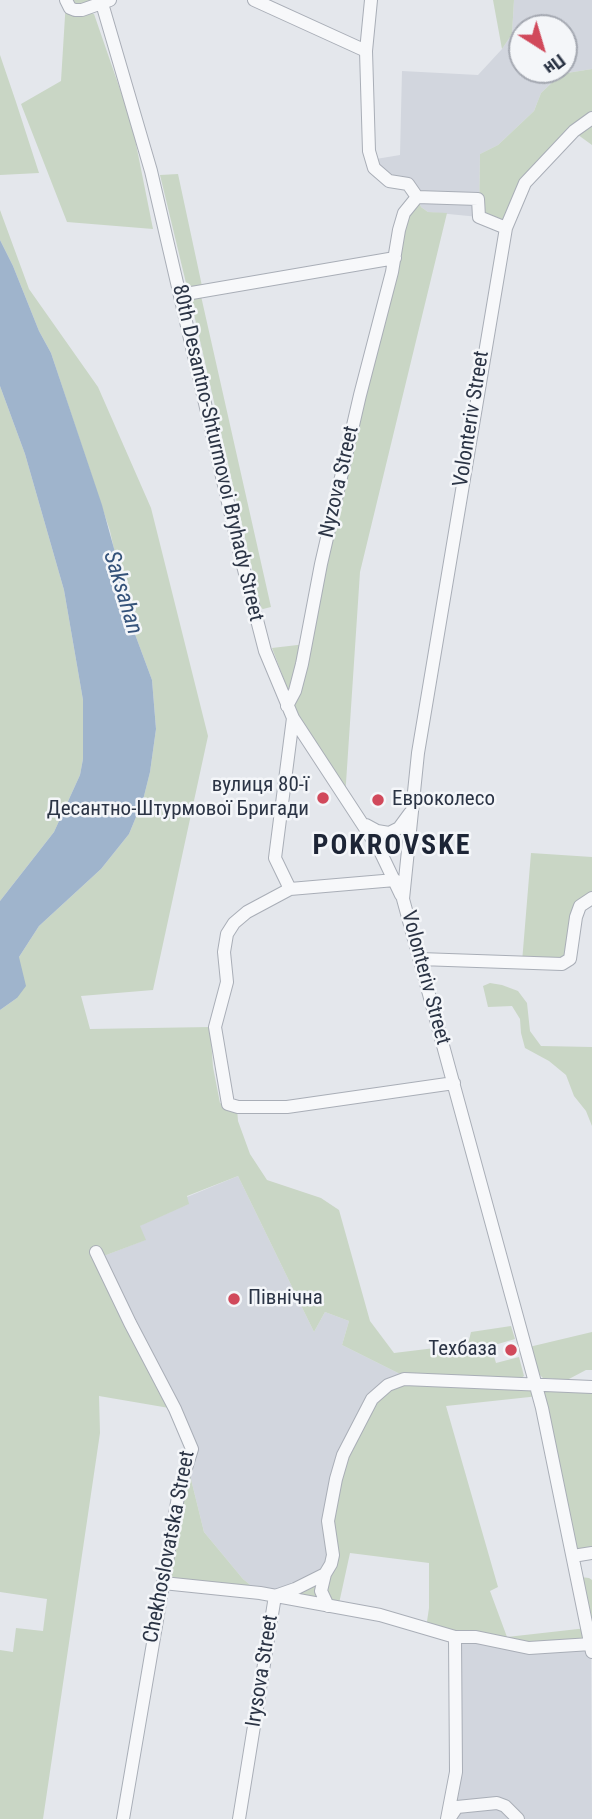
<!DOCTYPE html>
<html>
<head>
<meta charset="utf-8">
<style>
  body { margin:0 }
  #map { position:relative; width:592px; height:1819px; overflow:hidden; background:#e4e7ec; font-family:"Roboto Condensed",sans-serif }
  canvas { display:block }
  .north { position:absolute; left:508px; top:14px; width:70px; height:70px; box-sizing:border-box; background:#f4f6f9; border:2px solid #a4a8b1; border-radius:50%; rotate:143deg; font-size:19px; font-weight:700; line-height:28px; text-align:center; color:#2b3445 }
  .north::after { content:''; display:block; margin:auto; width:24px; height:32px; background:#d1495b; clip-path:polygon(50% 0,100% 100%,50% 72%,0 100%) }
</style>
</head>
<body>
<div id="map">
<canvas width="592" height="1819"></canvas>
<div class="north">Пн</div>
</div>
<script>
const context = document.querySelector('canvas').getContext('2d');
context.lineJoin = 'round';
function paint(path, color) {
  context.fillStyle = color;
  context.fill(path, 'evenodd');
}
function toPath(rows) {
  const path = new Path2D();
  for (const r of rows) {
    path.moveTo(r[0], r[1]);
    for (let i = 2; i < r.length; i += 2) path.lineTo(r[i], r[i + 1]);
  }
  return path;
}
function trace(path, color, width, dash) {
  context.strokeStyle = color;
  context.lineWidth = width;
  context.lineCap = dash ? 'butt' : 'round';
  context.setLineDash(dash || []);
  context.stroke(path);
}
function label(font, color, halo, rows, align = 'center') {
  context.font = font + ' "Roboto Condensed",sans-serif';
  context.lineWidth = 5;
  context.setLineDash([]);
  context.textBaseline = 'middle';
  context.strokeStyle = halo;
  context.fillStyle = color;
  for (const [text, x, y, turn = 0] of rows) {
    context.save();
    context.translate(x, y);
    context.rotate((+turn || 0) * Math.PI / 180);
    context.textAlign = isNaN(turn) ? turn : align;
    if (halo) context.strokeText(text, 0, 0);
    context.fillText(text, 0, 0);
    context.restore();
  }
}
const built = toPath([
  [514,0,592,0,592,69,561,74,541,93,534,111,498,145,480,154,479,217,428,212,421,207,417,197,370,160,400,155,402,71,478,75,502,49,512,34],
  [522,28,564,28,564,70,522,70],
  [238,1176,314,1332,325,1312,349,1321,342,1345,400,1374,331,1564,295,1589,260,1593,243,1579,204,1532,187,1463,192,1449,101,1257,145,1240,139,1226,188,1204,187,1197],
  [455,1637,591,1644,592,1819,447,1819,452,1804]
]);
const green = toPath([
  [66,0,101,0,83,10,94,14,132,124,153,229,67,222,21,104,61,81],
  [493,0,514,0,512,34,502,49],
  [0,55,16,102,39,173,0,175],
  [592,69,592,145,574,132,525,183,506,228,479,217,480,154,498,145,534,111,541,93,561,74],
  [178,174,202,286,191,288,186,283,160,175],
  [417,197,421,207,428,212,447,213,360,572,345,798,293,718,294,691,288,690,272,648,306,644,399,230],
  [0,210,29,289,98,387,151,508,208,736,153,990,81,996,90,1029,210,1027,213,1067,220,1103,237,1109,238,1121,250,1154,267,1180,321,1198,339,1210,370,1321,394,1353,468,1344,471,1332,511,1326,515,1339,491,1346,496,1363,519,1357,524,1376,516,1382,400,1374,342,1345,349,1321,325,1312,314,1332,238,1176,187,1196,189,1204,140,1226,146,1240,101,1257,175,1409,99,1396,100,1433,43,1819,0,1819,0,1650,13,1652,16,1628,43,1631,47,1599,0,1592,0,1010,17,998,19,957,39,926,101,869,129,834,143,800,150,772,156,729,152,680,129,618,110,531,51,353,39,331,13,266,0,240],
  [201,296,271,607,263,609,261,608,191,301,193,298],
  [0,386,25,454,64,590,83,700,83,759,80,775,54,832,0,901],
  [531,853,592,857,592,894,586,894,575,904,571,914,568,962,522,962],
  [490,983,502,985,518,991,527,1003,530,1031,541,1046,592,1047,592,1126,586,1111,574,1096,566,1075,549,1061,525,1048,521,1033,520,1019,512,1006,488,1007,483,986],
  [592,1332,592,1370,586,1370,567,1380,543,1378,536,1371,529,1347],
  [404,1379,592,1387,592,1553,573,1556,539,1396,446,1406,498,1587,490,1591,507,1637,587,1628,580,1577,589,1578,592,1580,592,1652,591,1645,558,1648,426,1628,429,1608,429,1563,350,1553,338,1608,275,1596,325,1574,336,1479,366,1409],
  [187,1463,204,1532,243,1579,260,1593,163,1583]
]);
const water = toPath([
  [0,240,13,266,39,331,51,353,102,505,121,574,129,618,152,680,156,729,150,772,143,800,129,834,101,869,39,926,19,957,26,986,17,998,0,1010,0,901,54,832,80,775,83,759,83,700,64,590,25,454,0,386]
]);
const minor = toPath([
  [66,0,70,8,75,10,82,10,110,0],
  [101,0,151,171,240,554,265,651,293,718,380,851,401,895],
  [254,0,366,51],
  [371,0,366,51,369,151,374,168,389,181,408,184,417,197,478,199,479,217,506,228],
  [592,118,574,131,525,183,506,228,418,753,403,899,542,1408,592,1652],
  [180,295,395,258],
  [287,706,295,691,302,664,321,564,360,395,392,272,399,230,404,213,417,197],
  [366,825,377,831,389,833,399,828,410,813],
  [395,880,290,889,247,912,234,923,227,934,224,952,227,982,215,1027,228,1104,238,1107,287,1107,454,1083],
  [290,889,275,858,293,718],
  [420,959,562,964,570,959,576,917,580,906,592,898],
  [96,1252,130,1323,175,1409,192,1449,179,1491,123,1819],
  [573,1556,592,1553],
  [325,1574,321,1591,328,1606],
  [163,1583,260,1593,380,1615,455,1637,476,1637,529,1648,591,1644],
  [451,1816,457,1807,497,1803,505,1806,518,1819],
  [239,1819,275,1596,295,1589,325,1574,331,1564,333,1555,328,1521,336,1479,343,1455,372,1399,388,1385,404,1379,592,1387],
  [447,1819,456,1772,455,1637]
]);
const markers = [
  [323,798,7,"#d1495b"],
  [378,800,7,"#d1495b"],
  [234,1299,7,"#d1495b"],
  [511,1350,7,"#d1495b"]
];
const streetNames = [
  ["Volonteriv Street",472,419,-81],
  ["80th Desantno-Shturmovoi Bryhady Street",217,453,77],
  ["Nyzova Street",340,482,-77],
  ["Volonteriv Street",425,978,75],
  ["Chekhoslovatska Street",170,1547,-79],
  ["Irysova Street",263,1671,-81]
];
const poiNames = [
  ["вулиця 80-ї",309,786],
  ["Десантно-Штурмової Бригади",309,810],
  ["Евроколесо",392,800,"left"],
  ["Північна",248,1299,"left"],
  ["Техбаза",497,1350]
];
const waterNames = [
  ["Saksahan",122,593,73]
];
const districtNames = [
  ["POKROVSKE",392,847]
];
paint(built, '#d2d6de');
paint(green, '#c9d6c5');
paint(water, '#9fb4cc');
trace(minor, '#a9aeb7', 14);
trace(minor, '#f7f8fa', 12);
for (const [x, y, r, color] of markers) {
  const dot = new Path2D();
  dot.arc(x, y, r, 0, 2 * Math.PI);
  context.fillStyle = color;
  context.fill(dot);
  trace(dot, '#f4f6f9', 2.5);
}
label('21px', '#2b3445', '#f4f6f9', streetNames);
label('21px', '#2b3445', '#f4f6f9', poiNames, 'right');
label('italic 23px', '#34527a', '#f4f6f9', waterNames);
context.letterSpacing = '2px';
label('bold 28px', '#1d2536', '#f4f6f9', districtNames);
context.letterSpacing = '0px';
</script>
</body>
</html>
